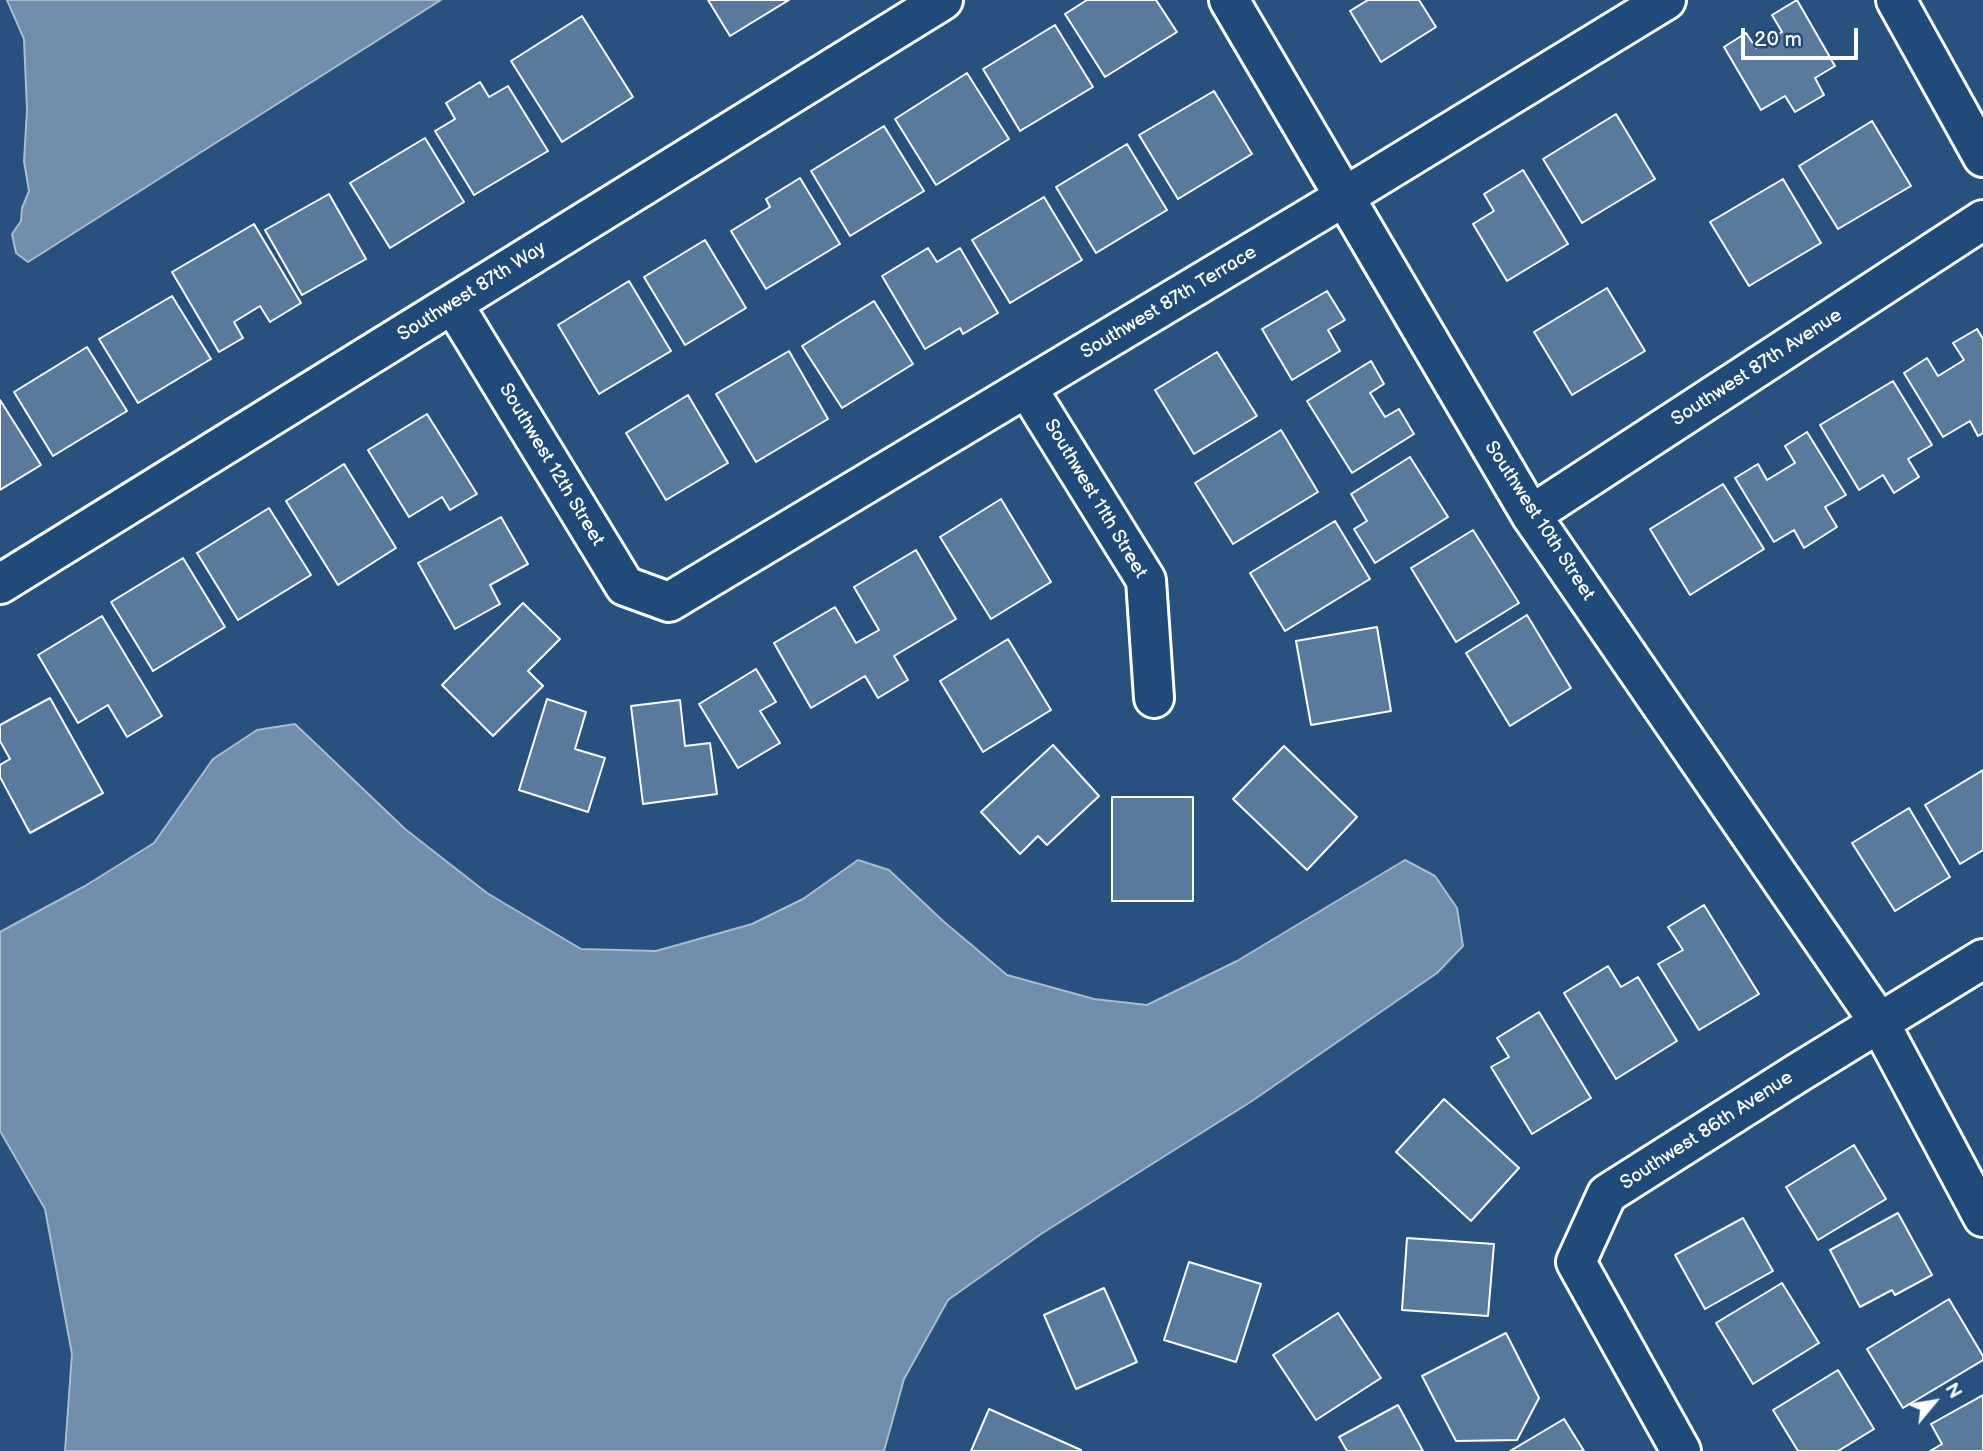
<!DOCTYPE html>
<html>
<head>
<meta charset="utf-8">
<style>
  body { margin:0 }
  #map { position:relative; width:1983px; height:1451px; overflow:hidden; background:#28517f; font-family:"Balsamiq Sans",sans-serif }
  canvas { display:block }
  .north { position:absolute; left:1899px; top:1367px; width:70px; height:70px; -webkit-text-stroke:5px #1f4a7a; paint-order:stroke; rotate:60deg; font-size:19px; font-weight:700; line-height:28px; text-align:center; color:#fff }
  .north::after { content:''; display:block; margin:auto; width:24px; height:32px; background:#fff; clip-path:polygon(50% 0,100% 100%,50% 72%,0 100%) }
  .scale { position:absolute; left:1741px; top:28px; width:117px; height:32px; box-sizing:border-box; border:4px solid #fff; border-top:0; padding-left:9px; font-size:21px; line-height:24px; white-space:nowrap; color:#fff; -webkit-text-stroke:5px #1f4a7a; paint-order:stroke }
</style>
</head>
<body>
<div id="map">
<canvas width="1983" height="1451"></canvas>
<div class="north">N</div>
<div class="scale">20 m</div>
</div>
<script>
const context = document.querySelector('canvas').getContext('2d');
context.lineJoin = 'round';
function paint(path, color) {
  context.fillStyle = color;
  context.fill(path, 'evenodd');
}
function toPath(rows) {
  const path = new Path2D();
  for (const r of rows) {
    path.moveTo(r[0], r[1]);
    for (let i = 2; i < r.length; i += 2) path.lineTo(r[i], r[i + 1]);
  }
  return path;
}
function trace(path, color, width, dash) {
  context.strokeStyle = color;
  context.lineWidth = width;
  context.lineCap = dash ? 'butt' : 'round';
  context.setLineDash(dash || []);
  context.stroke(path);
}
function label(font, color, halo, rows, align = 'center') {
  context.font = font + ' "Balsamiq Sans",sans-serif';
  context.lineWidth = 5;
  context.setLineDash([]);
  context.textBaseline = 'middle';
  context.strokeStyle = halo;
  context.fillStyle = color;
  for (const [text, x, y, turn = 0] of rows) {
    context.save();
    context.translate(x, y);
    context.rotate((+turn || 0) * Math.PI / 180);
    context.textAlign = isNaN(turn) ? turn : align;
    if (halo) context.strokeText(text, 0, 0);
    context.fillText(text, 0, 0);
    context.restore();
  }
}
const water = toPath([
  [7,0,441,0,28,262,16,253,12,234,21,221,22,208,29,191,24,161,27,110,24,39,7,0],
  [295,724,405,829,487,893,581,949,656,951,752,924,803,899,858,860,889,870,943,921,1007,975,1094,999,1147,1005,1237,961,1405,860,1435,876,1457,908,1463,946,1437,973,1252,1101,1041,1234,948,1300,904,1379,884,1451,65,1451,72,1354,45,1209,0,1131,0,932,85,886,154,843,213,759,257,730,295,724]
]);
const building = toPath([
  [708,0,789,0,730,36,708,0],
  [1087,0,1156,0,1177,32,1105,77,1065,14,1087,0],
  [1368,0,1419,0,1436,27,1381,62,1350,11,1368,0],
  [1797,0,1835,66,1815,78,1824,95,1795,112,1785,96,1761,110,1724,47,1746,33,1756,48,1782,32,1772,15,1797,0],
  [582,16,633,97,562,142,511,61,582,16],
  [1055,25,1093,87,1020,131,983,69,1055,25],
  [967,73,1009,139,936,185,895,119,967,73],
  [480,82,489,97,508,86,548,151,474,195,435,131,455,119,446,103,480,82],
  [1214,91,1252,154,1178,199,1139,135,1214,91],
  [1616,114,1655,179,1582,223,1543,159,1616,114],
  [1872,121,1911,186,1838,229,1799,166,1872,121],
  [884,126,924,191,850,236,811,171,884,126],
  [425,138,464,202,390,248,350,183,425,138],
  [1127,144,1167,210,1096,253,1056,187,1127,144],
  [1523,170,1568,244,1507,281,1473,224,1494,211,1484,194,1523,170],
  [800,178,840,244,766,289,731,231,770,207,766,199,800,178],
  [1783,179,1821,243,1749,286,1710,222,1783,179],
  [329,194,366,259,302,295,265,230,329,194],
  [1044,197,1082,260,1010,303,972,240,1044,197],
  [254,224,301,303,270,322,260,306,234,322,243,338,219,352,172,272,254,224],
  [705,240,746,308,685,345,644,277,705,240],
  [928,248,937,262,960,248,998,313,963,334,960,328,925,349,882,276,928,248],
  [629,281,671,351,599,394,558,325,629,281],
  [1607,288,1645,351,1572,395,1534,332,1607,288],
  [1327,291,1345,320,1328,330,1340,351,1292,380,1262,329,1327,291],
  [172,296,211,359,138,403,99,339,172,296],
  [874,301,913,364,842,408,802,346,874,301],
  [1977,329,1983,339,1983,433,1978,436,1970,421,1943,437,1904,373,1927,358,1938,376,1964,360,1953,343,1977,329],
  [87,347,127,411,53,456,14,392,87,347],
  [789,351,828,419,756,462,716,394,789,351],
  [1217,352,1257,416,1194,454,1155,390,1217,352],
  [1371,361,1384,384,1370,393,1385,417,1399,409,1414,434,1352,473,1307,401,1371,361],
  [1893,381,1932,445,1908,459,1919,477,1894,493,1883,475,1859,490,1820,425,1893,381],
  [688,395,728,463,666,500,626,433,688,395],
  [0,400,41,465,0,490,0,400],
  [427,414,477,494,450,510,442,497,409,517,368,450,427,414],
  [1281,430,1318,492,1233,544,1195,483,1281,430],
  [1807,432,1846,495,1825,507,1837,527,1804,548,1794,530,1774,542,1735,478,1758,464,1767,480,1795,463,1785,446,1807,432],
  [1410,457,1448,517,1375,563,1354,529,1367,521,1351,494,1410,457],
  [344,464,396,548,338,585,286,501,344,464],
  [1723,484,1764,549,1690,595,1650,529,1723,484],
  [1001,499,1051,582,991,619,940,537,1001,499],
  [269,508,311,575,238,620,197,553,269,508],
  [501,517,528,564,490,585,500,604,455,629,418,563,501,517],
  [1335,521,1370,579,1285,631,1250,573,1335,521],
  [1473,530,1519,603,1456,642,1411,568,1473,530],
  [916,550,956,619,894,656,908,680,878,698,865,676,811,708,774,643,835,607,856,643,879,630,854,587,916,550],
  [183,558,225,627,153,671,111,602,183,558],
  [523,603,560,639,528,671,543,686,493,736,442,685,523,603],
  [1527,615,1571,688,1510,726,1466,653,1527,615],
  [102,616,162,716,127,737,108,705,78,723,38,655,102,616],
  [1377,627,1391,711,1311,725,1296,641,1377,627],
  [1008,639,1051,710,983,752,940,681,1008,639],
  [756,669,776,702,760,711,780,743,738,768,699,704,756,669],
  [50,698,103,793,30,833,0,777,0,765,10,759,0,741,0,725,50,698],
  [547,699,586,712,575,749,605,758,588,812,519,790,547,699],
  [680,700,685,746,710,743,717,794,643,804,631,706,680,700],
  [1053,745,1099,796,1047,845,1038,836,1020,854,981,812,1053,745],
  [1284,746,1357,817,1307,870,1233,799,1284,746],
  [1983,770,1983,850,1960,864,1925,805,1983,770],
  [1112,797,1193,797,1193,901,1112,901,1112,797],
  [1909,808,1950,877,1895,911,1852,843,1909,808],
  [1704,905,1759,994,1699,1030,1658,964,1683,950,1668,927,1704,905],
  [1608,966,1621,987,1638,977,1677,1041,1616,1079,1564,993,1608,966],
  [1539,1012,1591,1098,1532,1134,1491,1067,1509,1057,1497,1038,1539,1012],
  [1444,1099,1519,1168,1471,1221,1396,1152,1444,1099],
  [1854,1145,1886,1199,1818,1240,1786,1187,1854,1145],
  [1898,1213,1932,1275,1895,1295,1892,1290,1860,1307,1830,1250,1898,1213],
  [1743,1218,1773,1271,1705,1309,1675,1255,1743,1218],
  [1407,1238,1494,1244,1488,1316,1402,1310,1407,1238],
  [1189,1262,1261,1284,1236,1362,1164,1340,1189,1262],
  [1782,1283,1819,1343,1753,1384,1716,1323,1782,1283],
  [1104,1288,1137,1362,1076,1389,1044,1315,1104,1288],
  [1949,1299,1983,1356,1983,1360,1903,1408,1867,1349,1949,1299],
  [1338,1313,1381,1378,1316,1420,1273,1355,1338,1313],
  [1506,1333,1539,1398,1517,1440,1456,1441,1422,1376,1506,1333],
  [1838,1370,1874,1429,1838,1451,1798,1451,1773,1410,1838,1370],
  [1983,1395,1983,1451,1930,1451,1942,1444,1931,1424,1983,1395],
  [1398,1405,1423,1451,1347,1451,1339,1437,1398,1405],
  [989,1409,1081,1450,1081,1451,971,1451,989,1409],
  [1564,1419,1584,1451,1510,1451,1564,1419]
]);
const minor = toPath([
  [1229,0,1531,515,1879,1022,1983,1217],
  [1896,0,1983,157],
  [453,304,625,586,669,602,1344,197,1666,0],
  [1027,388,1146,580,1154,698],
  [1531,515,1983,220],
  [0,584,943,0],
  [1681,1451,1576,1262,1607,1194,1796,1074,1983,959]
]);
const streetNames = [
  ["Southwest 87th Way",472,292,-32],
  ["Southwest 87th Terrace",1169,303,-31],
  ["Southwest 87th Avenue",1757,368,-33],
  ["Southwest 12th Street",551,465,59],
  ["Southwest 11th Street",1095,499,59],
  ["Southwest 10th Street",1539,521,57],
  ["Southwest 86th Avenue",1707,1131,-33]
];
paint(water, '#718dab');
trace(water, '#aabbcd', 2);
paint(building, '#5a7a9d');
trace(building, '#fff', 2);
trace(minor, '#fff', 44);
trace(minor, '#1f4a7a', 38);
label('19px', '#fff', '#1f4a7a', streetNames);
</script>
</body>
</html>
